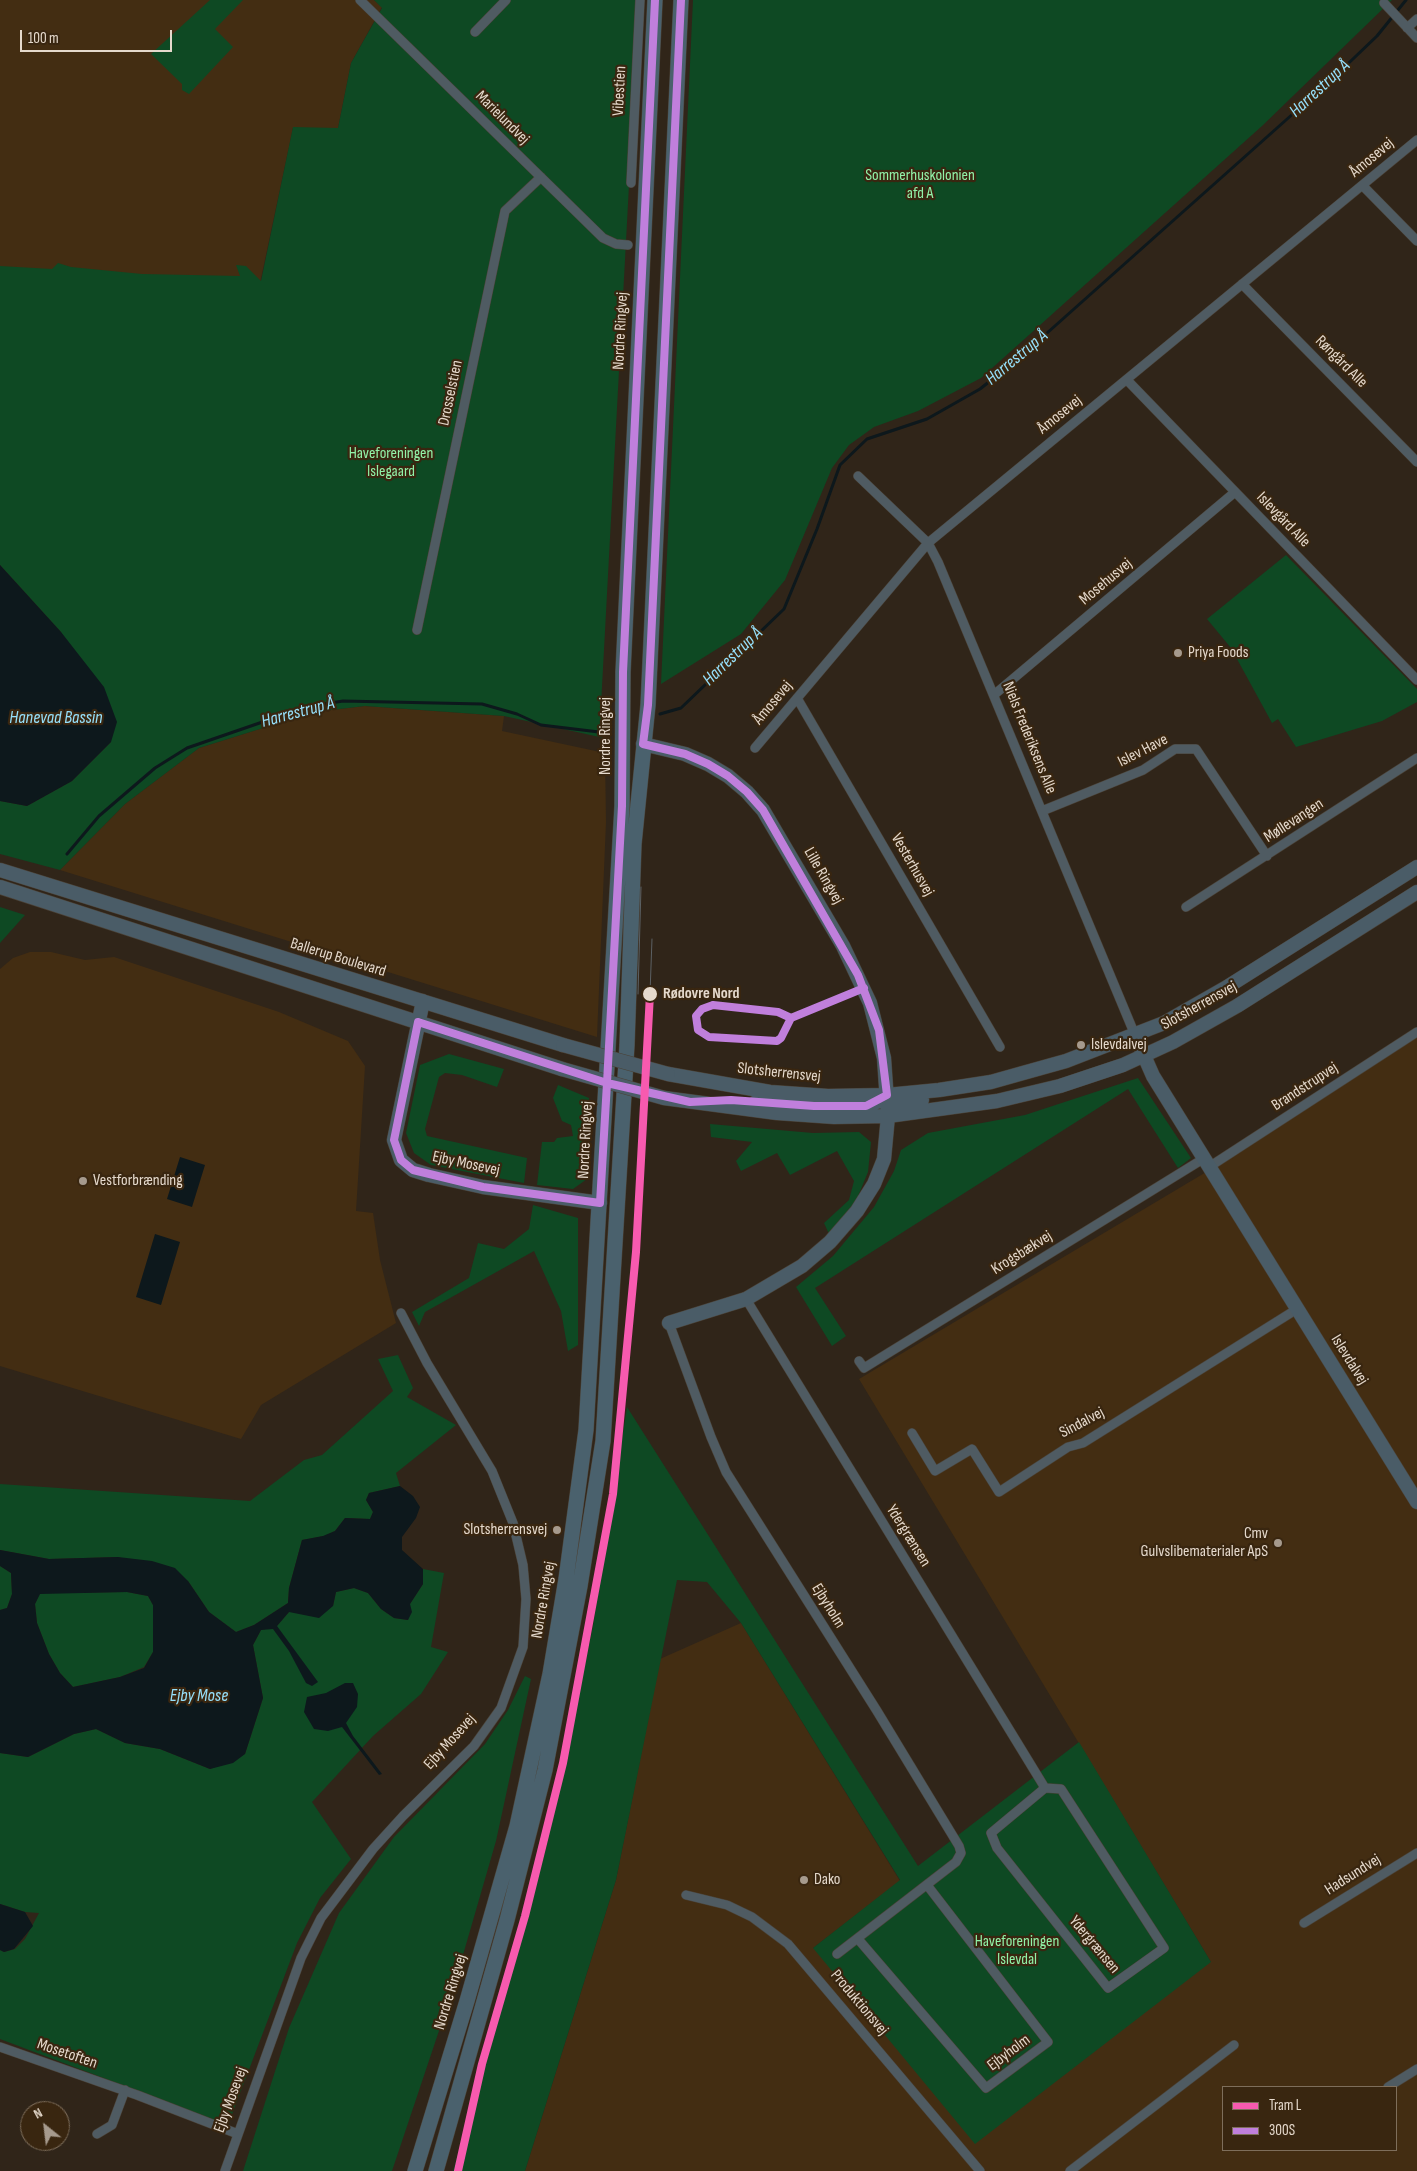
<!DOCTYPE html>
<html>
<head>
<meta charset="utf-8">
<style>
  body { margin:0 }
  #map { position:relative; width:1417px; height:2171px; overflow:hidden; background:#302519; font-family:"Sofia Sans Condensed",sans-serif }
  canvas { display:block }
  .legend { position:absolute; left:1222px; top:2086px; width:175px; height:65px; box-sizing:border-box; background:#392610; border:1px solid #7e6e5b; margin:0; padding:6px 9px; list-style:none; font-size:15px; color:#e5d9cc }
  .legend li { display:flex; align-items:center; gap:10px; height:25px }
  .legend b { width:25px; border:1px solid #7e6e5b }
  .north { position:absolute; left:20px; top:2101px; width:50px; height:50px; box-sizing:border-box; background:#392610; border:1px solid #7e6e5b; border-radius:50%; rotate:331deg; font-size:14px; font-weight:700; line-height:20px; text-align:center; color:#e5d9cc }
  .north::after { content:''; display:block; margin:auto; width:18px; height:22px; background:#a69a8d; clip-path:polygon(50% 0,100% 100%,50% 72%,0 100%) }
  .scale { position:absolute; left:20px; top:30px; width:152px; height:22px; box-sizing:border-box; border:2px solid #e5d9cc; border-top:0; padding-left:6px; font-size:15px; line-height:18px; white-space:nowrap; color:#e5d9cc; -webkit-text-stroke:4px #392610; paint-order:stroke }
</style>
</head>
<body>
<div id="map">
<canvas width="1417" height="2171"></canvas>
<ul class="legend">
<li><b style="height:6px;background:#f75aaf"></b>Tram L</li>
<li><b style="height:6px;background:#c07fdc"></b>300S</li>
</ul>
<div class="north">N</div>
<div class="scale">100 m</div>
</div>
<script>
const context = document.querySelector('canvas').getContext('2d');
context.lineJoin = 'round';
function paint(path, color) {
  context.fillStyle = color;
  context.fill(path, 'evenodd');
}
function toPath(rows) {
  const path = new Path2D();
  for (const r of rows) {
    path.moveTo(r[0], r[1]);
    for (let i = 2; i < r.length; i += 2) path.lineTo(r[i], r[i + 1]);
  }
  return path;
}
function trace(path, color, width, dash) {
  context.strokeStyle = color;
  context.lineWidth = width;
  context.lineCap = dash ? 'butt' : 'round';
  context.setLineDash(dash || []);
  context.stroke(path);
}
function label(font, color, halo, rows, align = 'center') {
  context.font = font + ' "Sofia Sans Condensed",sans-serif';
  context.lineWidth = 4.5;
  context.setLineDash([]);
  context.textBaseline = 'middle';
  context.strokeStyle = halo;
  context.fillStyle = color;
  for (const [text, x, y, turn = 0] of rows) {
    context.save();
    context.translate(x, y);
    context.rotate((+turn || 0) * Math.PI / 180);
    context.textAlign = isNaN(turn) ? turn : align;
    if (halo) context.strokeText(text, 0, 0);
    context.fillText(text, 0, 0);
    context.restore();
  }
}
const built = toPath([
  [0,0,374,0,382,7,351,63,338,128,293,128,260,283,0,275],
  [365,706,504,716,502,731,605,753,606,822,597,1037,60,870,125,804,199,748,314,712],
  [30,952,51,952,85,960,114,957,279,1012,348,1041,365,1066,356,1211,373,1213,380,1260,396,1323,261,1405,241,1439,0,1366,0,969,13,958],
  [1417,1036,1417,2171,525,2171,616,1880,660,1659,741,1623,900,1881,813,1948,1211,1962,859,1379,1223,1162],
  [1223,2087,1396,2087,1396,2150,1223,2150]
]);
const green = toPath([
  [210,0,243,0,215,29,233,47,189,94,182,90,182,84,151,54],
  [374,0,639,0,601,705,604,738,504,716,365,706,314,712,199,748,125,804,60,870,0,854,0,801,27,806,72,781,111,742,61,632,0,565,0,266,52,269,58,263,71,267,142,274,240,276,236,265,246,266,261,281,293,127,338,128,351,63,382,8],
  [693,0,1392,0,1262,126,981,378,918,411,874,427,849,445,832,468,785,580,741,634,661,684],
  [1286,555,1417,689,1417,702,1382,721,1296,747,1278,719,1272,723,1231,648,1207,619],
  [0,907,25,915,0,943],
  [449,1054,504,1069,497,1087,462,1075,445,1073,439,1077,425,1129,427,1136,527,1158,524,1183,431,1165,414,1153,406,1133,420,1065],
  [1138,1078,1191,1158,1178,1168,1128,1089,815,1288,846,1336,832,1346,796,1287,833,1256,874,1207,894,1171,901,1150,928,1133,1025,1115],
  [558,1085,589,1098,587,1179,573,1189,537,1185,542,1142,554,1142,557,1138,573,1136,571,1125,562,1121,553,1098],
  [710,1124,813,1133,859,1132,871,1142,868,1172,856,1201,829,1234,824,1223,849,1200,854,1181,837,1151,790,1175,777,1153,741,1171,736,1161,752,1142,711,1137],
  [533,1205,578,1218,578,1345,568,1351,561,1311,534,1251,425,1312,419,1326,412,1312,469,1278,478,1243,504,1249,529,1229],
  [398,1355,413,1388,407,1397,456,1425,396,1473,400,1486,369,1493,366,1500,373,1512,370,1519,345,1518,335,1531,324,1536,302,1540,289,1588,288,1603,254,1625,236,1632,209,1612,188,1581,118,1557,49,1559,0,1550,0,1484,250,1501,304,1460,322,1455,393,1391,378,1359],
  [627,1407,918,1866,1079,1742,1211,1962,975,2144,813,1948,900,1880,741,1623,707,1582,677,1580,616,1880,525,2171,453,2171,546,1848,593,1626],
  [0,1566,11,1573,12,1594,7,1608,0,1610],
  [423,1569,444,1573,431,1647,448,1652,421,1694,373,1736,312,1802,351,1859,320,1898,297,1943,228,2125,0,2039,0,1950,4,1952,15,1949,25,1939,39,1913,25,1912,0,1904,0,1753,28,1757,74,1734,96,1729,125,1743,160,1749,210,1769,245,1754,263,1698,253,1645,261,1630,277,1626,289,1612,333,1606,336,1592,354,1588,368,1593,381,1609,394,1618,408,1620,410,1604,423,1584],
  [127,1592,148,1596,153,1605,153,1652,144,1667,120,1677,73,1687,60,1673,49,1654,37,1623,35,1604,40,1593],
  [525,1676,531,1679,496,1841,454,1986,392,2171,243,2171,289,2028,339,1913,394,1837,485,1744,508,1710]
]);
const water = toPath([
  [0,565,61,632,104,687,117,722,111,742,72,781,27,806,0,801],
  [180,1157,205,1165,192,1207,167,1199],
  [155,1234,180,1242,161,1305,136,1297],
  [400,1486,413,1496,420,1507,416,1518,402,1537,402,1550,423,1569,423,1584,410,1604,412,1612,408,1620,394,1618,381,1609,368,1593,354,1588,336,1592,333,1606,319,1618,289,1612,277,1626,318,1682,312,1686,306,1683,289,1651,273,1629,261,1630,253,1645,263,1698,245,1754,233,1763,210,1769,160,1749,125,1743,96,1729,74,1734,28,1757,0,1753,0,1610,7,1608,12,1594,11,1573,0,1566,0,1550,49,1559,118,1557,152,1561,175,1568,188,1581,209,1612,236,1632,254,1625,288,1603,289,1588,302,1540,323,1536,335,1531,345,1518,370,1519,373,1512,366,1500,369,1493],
  [127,1592,148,1596,153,1605,153,1652,144,1668,120,1677,73,1687,60,1673,49,1654,37,1623,35,1604,40,1594],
  [345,1683,353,1683,358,1694,357,1707,346,1723,353,1736,382,1774,379,1775,342,1727,328,1731,314,1729,304,1712,307,1697,326,1693],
  [0,1904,25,1912,33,1926,14,1949,4,1952,0,1950]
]);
const stream = toPath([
  [660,714,681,708,784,609,817,529,840,465,867,439,927,419,980,389,1019,358,1332,79,1377,36,1406,0],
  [67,854,99,816,155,768,187,748,306,707,343,701,482,704,517,714,541,725,599,732]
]);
const street = toPath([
  [360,0,603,238,616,244,628,245],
  [1384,3,1417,38],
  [1407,28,1417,19],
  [475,32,506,0],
  [631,183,640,0],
  [1363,186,1417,241],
  [1242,284,1417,462],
  [1127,380,1417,680],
  [858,476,928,543,938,562,1135,1035],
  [417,630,505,211,541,177],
  [995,694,1235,492],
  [797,698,1000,1047],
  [755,748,928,543,1417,140],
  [1042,811,1143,770,1175,749,1196,749,1267,856],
  [1186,907,1417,758],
  [1209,1167,1417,1032],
  [746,1299,1045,1788,991,1833,997,1848,1108,1988,1164,1948,1061,1789,1045,1788],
  [669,1323,711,1437,726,1472,877,1711,959,1846,961,1853,956,1862,837,1954],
  [859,1361,864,1368,1203,1159],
  [912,1433,935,1471,972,1449,999,1492,1068,1447,1083,1443,1297,1309],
  [686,1895,727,1905,752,1917,788,1944,980,2171],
  [1304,1923,1417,1853],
  [858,1939,986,2088,1048,2042,927,1885],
  [0,2047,137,2095,238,2134],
  [1388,2087,1417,2069],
  [97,2134,112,2125,125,2090],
  [225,2171,301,1958,321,1918,373,1849,403,1816,474,1746,501,1708,523,1647,526,1599,523,1565,513,1523,492,1471,427,1363,401,1313],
  [1070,2171,1234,2045]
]);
const secondary = toPath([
  [643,744,685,754,708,764,728,776,747,792,763,810,843,946,870,1003,884,1058,888,1116,884,1159,874,1184,857,1211,830,1242,802,1266,746,1299,669,1323],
  [0,870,563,1045],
  [0,887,562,1069],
  [423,1001,394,1140,401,1160,413,1170,429,1175,483,1187,600,1203],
  [1135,1035,1153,1076,1417,1502],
  [668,1074,770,1092,828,1096,887,1095,939,1090,991,1082,1023,1073,1066,1061,1164,1023,1227,987,1417,867],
  [664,1098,777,1113,834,1117,888,1116,997,1101,1060,1086,1123,1065,1173,1042,1237,1006,1417,892],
  [756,1102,814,1106,866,1106,877,1102,886,1095],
  [888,1116,898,1105,907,1101,922,1100]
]);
const primary = toPath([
  [415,2171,467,2001,517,1826,550,1674,566,1579,586,1430,622,806,623,672,655,0],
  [436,2171,507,1920,545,1770,580,1586,603,1441,627,1045,634,844,648,705,681,0]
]);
const tram = toPath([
  [638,994,641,887],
  [650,994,652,939]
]);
const secondaryBridge = toPath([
  [563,1045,668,1074],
  [562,1069,664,1098]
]);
const bus1 = toPath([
  [713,1005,778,1012,791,1018,781,1038,777,1041,709,1037,698,1030,696,1016,702,1009,713,1005],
  [791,1018,864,988],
  [418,1022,607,1083,600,1203,483,1187,413,1170,401,1160,394,1140,418,1022],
  [607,1083,690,1102,731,1100,814,1106,866,1106,887,1095,879,1030,858,975,763,810,747,792,728,776,708,764,685,754,643,744,648,705,681,0],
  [607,1083,622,806,623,672,655,0]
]);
const tram1 = toPath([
  [458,2171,482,2064,525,1916,563,1763,613,1494,636,1252,650,994]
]);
const markers = [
  [1178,653,5,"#a69a8d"],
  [650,994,8,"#e5d9cc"],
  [1081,1045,5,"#a69a8d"],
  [83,1181,5,"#a69a8d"],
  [557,1530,5,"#a69a8d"],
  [1278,1543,5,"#a69a8d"],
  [804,1880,5,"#a69a8d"]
];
const streetNames = [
  ["Vibestien",620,91,-87],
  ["Marielundvej",502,118,45],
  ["Åmosevej",1372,158,-40],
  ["Nordre Ringvej",621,331,-87],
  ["Røngård Alle",1341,362,45],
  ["Drosselstien",451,393,-78],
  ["Åmosevej",1060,415,-39],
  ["Islevgård Alle",1283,520,46],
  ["Mosehusvej",1106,582,-40],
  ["Åmosevej",773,703,-50],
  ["Nordre Ringvej",606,736,-90],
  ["Niels Frederiksens Alle",1029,738,68],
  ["Islev Have",1143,751,-27],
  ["Møllevangen",1294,821,-33],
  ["Vesterhusvej",912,865,60],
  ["Lille Ringvej",823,876,60],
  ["Ballerup Boulevard",338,958,17],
  ["Slotsherrensvej",1199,1006,-29],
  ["Slotsherrensvej",779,1073,6],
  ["Brandstrupvej",1305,1087,-33],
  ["Nordre Ringvej",586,1140,-87],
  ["Ejby Mosevej",466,1164,12],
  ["Krogsbækvej",1022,1253,-32],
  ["Islevdalvej",1349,1360,58],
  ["Sindalvej",1082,1423,-28],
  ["Ydergrænsen",908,1536,58],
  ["Nordre Ringvej",544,1600,-80],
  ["Ejbyholm",828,1606,58],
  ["Ejby Mosevej",450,1742,-48],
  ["Hadsundvej",1353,1875,-32],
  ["Ydergrænsen",1094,1945,50],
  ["Nordre Ringvej",451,1992,-73],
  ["Produktionsvej",859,2003,50],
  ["Ejbyholm",1009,2053,-37],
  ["Mosetoften",67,2054,19],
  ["Ejby Mosevej",231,2100,-70]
];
const parkNames = [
  ["Sommerhuskolonien",920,176],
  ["afd A",920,194],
  ["Haveforeningen",391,454],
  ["Islegaard",391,472],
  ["Haveforeningen",1017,1942],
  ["Islevdal",1017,1960]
];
const poiNames = [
  ["Priya Foods",1188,653],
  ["Islevdalvej",1091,1045],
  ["Vestforbrænding",93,1181],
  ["Slotsherrensvej",547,1530,"right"],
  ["Cmv",1268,1534,"right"],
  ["Gulvslibematerialer ApS",1268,1552,"right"],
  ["Dako",814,1880]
];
const stopNames = [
  ["Rødovre Nord",663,994]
];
const waterNames = [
  ["Harrestrup Å",1320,89,-43],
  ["Harrestrup Å",1017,358,-40],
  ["Harrestrup Å",733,657,-44],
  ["Harrestrup Å",298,713,-15],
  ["Hanevad Bassin",56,718],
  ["Ejby Mose",199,1696]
];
paint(built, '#432d12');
paint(green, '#0e4923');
paint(water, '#0d181c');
trace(stream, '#0d181c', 3);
trace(street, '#4b4237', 10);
trace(secondary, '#4b4237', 15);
trace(primary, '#4b4237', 16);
trace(street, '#4f5b62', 9);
trace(secondary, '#4a5c67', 14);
trace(primary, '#4a616d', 15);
trace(tram, '#5c6164', 1);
trace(secondaryBridge, '#4b4237', 15, []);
trace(secondaryBridge, '#4a5c67', 14);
trace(bus1, '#c07fdc', 8);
trace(tram1, '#f75aaf', 8);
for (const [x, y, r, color] of markers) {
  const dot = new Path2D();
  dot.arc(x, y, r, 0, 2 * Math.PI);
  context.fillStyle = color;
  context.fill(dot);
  trace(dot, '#392610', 2);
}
label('16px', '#e5d9cc', '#392610', streetNames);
label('16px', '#91f2a8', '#392610', parkNames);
label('16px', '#e5d9cc', '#392610', poiNames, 'left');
label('bold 16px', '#e5d9cc', '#392610', stopNames, 'left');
label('italic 18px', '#96e0fb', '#392610', waterNames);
</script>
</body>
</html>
